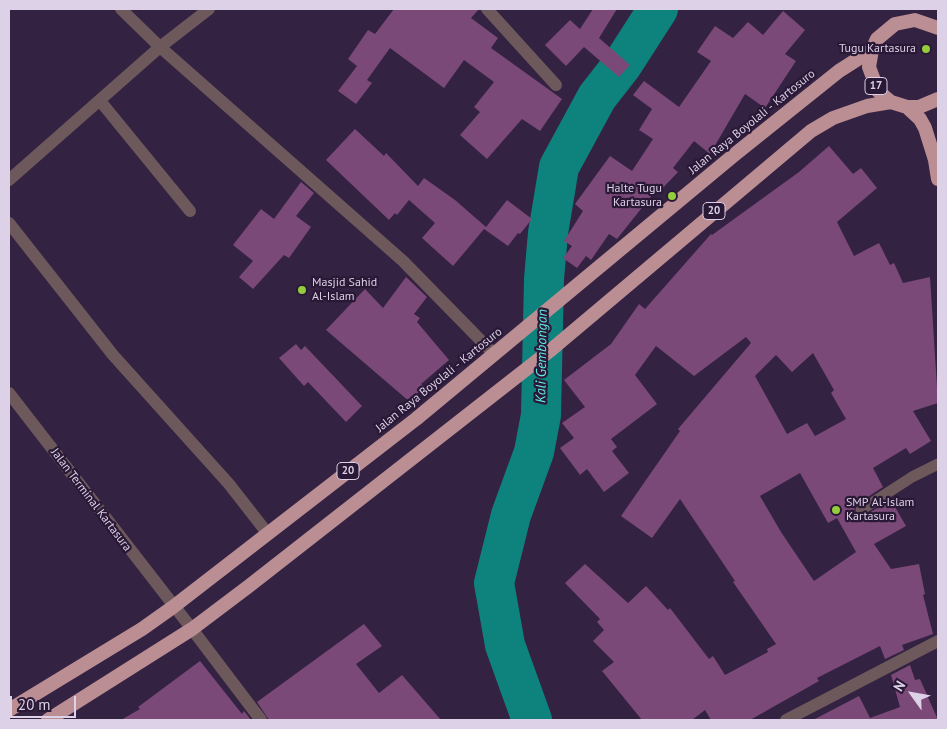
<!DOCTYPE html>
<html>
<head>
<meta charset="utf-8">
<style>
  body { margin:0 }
  #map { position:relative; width:947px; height:729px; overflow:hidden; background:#342242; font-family:"PT Sans",sans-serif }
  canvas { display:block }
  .frame { position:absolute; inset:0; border:10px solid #dcd1e6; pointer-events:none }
  .north { position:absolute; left:887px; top:669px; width:50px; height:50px; -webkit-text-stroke:4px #2a1837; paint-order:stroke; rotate:302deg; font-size:14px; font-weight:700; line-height:20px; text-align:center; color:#dcd1e6 }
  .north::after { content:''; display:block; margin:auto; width:18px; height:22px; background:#dcd1e6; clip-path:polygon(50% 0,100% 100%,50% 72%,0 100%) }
  .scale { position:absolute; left:10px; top:696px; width:66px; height:22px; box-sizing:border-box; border:2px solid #dcd1e6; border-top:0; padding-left:6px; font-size:15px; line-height:18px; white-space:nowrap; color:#dcd1e6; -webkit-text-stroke:4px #2a1837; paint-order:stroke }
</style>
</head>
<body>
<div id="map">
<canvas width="947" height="729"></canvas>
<div class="frame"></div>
<div class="north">N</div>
<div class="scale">20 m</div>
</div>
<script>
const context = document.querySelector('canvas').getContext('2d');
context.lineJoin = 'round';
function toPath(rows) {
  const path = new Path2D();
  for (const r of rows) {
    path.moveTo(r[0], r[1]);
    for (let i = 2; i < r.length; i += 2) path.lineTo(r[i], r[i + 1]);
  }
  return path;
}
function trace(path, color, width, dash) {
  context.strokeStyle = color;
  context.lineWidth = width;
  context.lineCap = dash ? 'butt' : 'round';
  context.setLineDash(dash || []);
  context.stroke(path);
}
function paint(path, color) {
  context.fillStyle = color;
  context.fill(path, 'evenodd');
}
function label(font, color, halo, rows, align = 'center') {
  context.font = font + ' "PT Sans",sans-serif';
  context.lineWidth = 4.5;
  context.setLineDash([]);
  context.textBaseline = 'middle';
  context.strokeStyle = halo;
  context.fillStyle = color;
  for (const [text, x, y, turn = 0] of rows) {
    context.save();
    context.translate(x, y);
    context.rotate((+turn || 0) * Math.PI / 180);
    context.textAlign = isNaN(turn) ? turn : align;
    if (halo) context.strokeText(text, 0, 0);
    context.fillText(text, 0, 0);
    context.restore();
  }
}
const river = toPath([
  [532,720,505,645,494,583,511,515,534,452,541,415,544,279,548,233,559,167,597,97,622,65,658,9]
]);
const building = toPath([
  [394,9,479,9,471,18,498,38,491,48,562,99,540,131,522,119,487,159,460,135,480,112,474,107,494,82,464,60,444,88,390,48,367,80,372,83,356,104,338,91,357,66,348,59,368,30,375,34],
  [593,9,617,9,599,38,630,65,619,77,584,47,566,66,545,45,570,20,580,29],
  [783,11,805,30,785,54,796,61,765,108,745,94,710,154,694,141,673,168,678,172,659,192,656,190,617,239,609,234,591,260,586,256,577,268,563,258,572,246,564,241,583,211,575,204,610,156,632,171,653,139,639,130,652,109,633,95,644,81,679,107,711,61,697,52,715,26,733,38,748,22,763,35],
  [355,129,384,156,386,153,418,186,424,178,455,200,486,227,507,200,532,219,520,234,518,233,508,246,484,229,453,266,422,238,435,223,409,200,397,215,395,213,389,220,326,160],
  [829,146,853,174,861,168,877,188,837,222,854,256,879,243,890,265,894,263,903,283,930,277,938,403,913,411,931,441,910,454,906,448,873,468,883,487,857,504,854,510,857,516,862,517,891,500,906,526,874,544,891,569,919,564,925,594,923,595,933,634,902,645,904,650,885,659,880,646,817,678,819,681,750,720,711,720,705,710,692,720,642,720,602,671,614,662,593,641,604,630,597,622,600,619,565,583,585,564,628,603,646,586,668,610,670,608,709,659,713,656,725,675,768,652,767,649,776,644,733,582,735,581,680,499,652,538,621,516,680,431,678,429,751,343,746,337,694,376,656,346,635,375,657,404,611,439,617,447,612,451,629,473,604,492,587,469,580,475,560,448,574,438,562,423,585,407,564,380,611,344,639,304,645,309,711,234,712,235,799,172],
  [813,353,834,390,831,393,846,419,815,436,807,423,787,434,755,376,776,355,792,372],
  [800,473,828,523,837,518,856,552,814,581,781,532,760,496],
  [301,182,314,193,296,216,311,227,289,258,284,255,253,289,239,277,253,261,233,245,261,209,274,219],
  [406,277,427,297,414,314,420,318,417,322,449,360,421,384,424,386,410,402,326,330,365,289,383,308],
  [296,344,301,350,305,346,362,406,346,422,308,382,304,386,279,358],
  [364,624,382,646,356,664,379,693,402,675,441,720,269,720,257,702],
  [200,661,242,714,244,711,251,720,121,720,140,709,138,707],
  [910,665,915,680,920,679,938,720,813,720,859,696,870,718,900,707,891,675]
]);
const service = toPath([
  [861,510,912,477,938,464]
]);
const minor = toPath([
  [121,9,160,47,403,261,494,354],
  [487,9,556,85],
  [101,102,190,211],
  [9,180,160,47,209,9],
  [9,223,113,355,229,484,268,534],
  [192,629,261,720],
  [786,720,938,641]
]);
const tertiary = toPath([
  [9,393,192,629]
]);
const trunk = toPath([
  [938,28,915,20,895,24,877,39,872,50,869,67,878,91,891,102,907,107,919,107,938,99],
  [907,107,920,119,925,128,935,160,938,179],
  [9,710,142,629,173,607,416,419,734,155,839,71,872,50],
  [48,720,192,629,249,586,552,349,811,131,833,118,867,106,891,102]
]);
const markers = [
  [926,49,5,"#93cc3d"],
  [672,196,5,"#93cc3d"],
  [302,290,5,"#93cc3d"],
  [836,510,5,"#93cc3d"]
];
const shields = [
  [876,86,22],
  [714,211,22],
  [348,471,22]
];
const shieldNames = [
  ["17",876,86],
  ["20",714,211],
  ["20",348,471]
];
const poiNames = [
  ["Tugu Kartasura",916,49],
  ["Halte Tugu",662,189],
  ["Kartasura",662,203],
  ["Masjid Sahid",312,283,"left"],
  ["Al-Islam",312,297,"left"],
  ["SMP Al-Islam",846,503,"left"],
  ["Kartasura",846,517,"left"]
];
const streetNames = [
  ["Jalan Raya Boyolali - Kartosuro",752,122,-39],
  ["Jalan Raya Boyolali - Kartosuro",439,380,-39],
  ["Jalan Terminal Kartasura",91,500,53]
];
const waterNames = [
  ["Kali Gembongan",542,356,-89]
];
trace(river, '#0e837d', 40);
paint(building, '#7a4977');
trace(service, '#6d595b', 11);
trace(minor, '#6d595b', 12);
trace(tertiary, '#6d595b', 12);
trace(trunk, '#bb8e94', 14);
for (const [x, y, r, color] of markers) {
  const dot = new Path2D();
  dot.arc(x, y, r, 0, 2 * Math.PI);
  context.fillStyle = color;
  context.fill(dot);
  trace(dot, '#2a1837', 2);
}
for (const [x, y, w] of shields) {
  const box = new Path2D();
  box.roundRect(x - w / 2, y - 8.5, w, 17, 4);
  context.fillStyle = '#2a1837';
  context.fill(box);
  trace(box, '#dcd1e6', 1);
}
label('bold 11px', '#dcd1e6', null, shieldNames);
label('12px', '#dcd1e6', '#2a1837', poiNames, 'right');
label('12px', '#dcd1e6', '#2a1837', streetNames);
label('italic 14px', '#5eede3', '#2a1837', waterNames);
</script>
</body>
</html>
